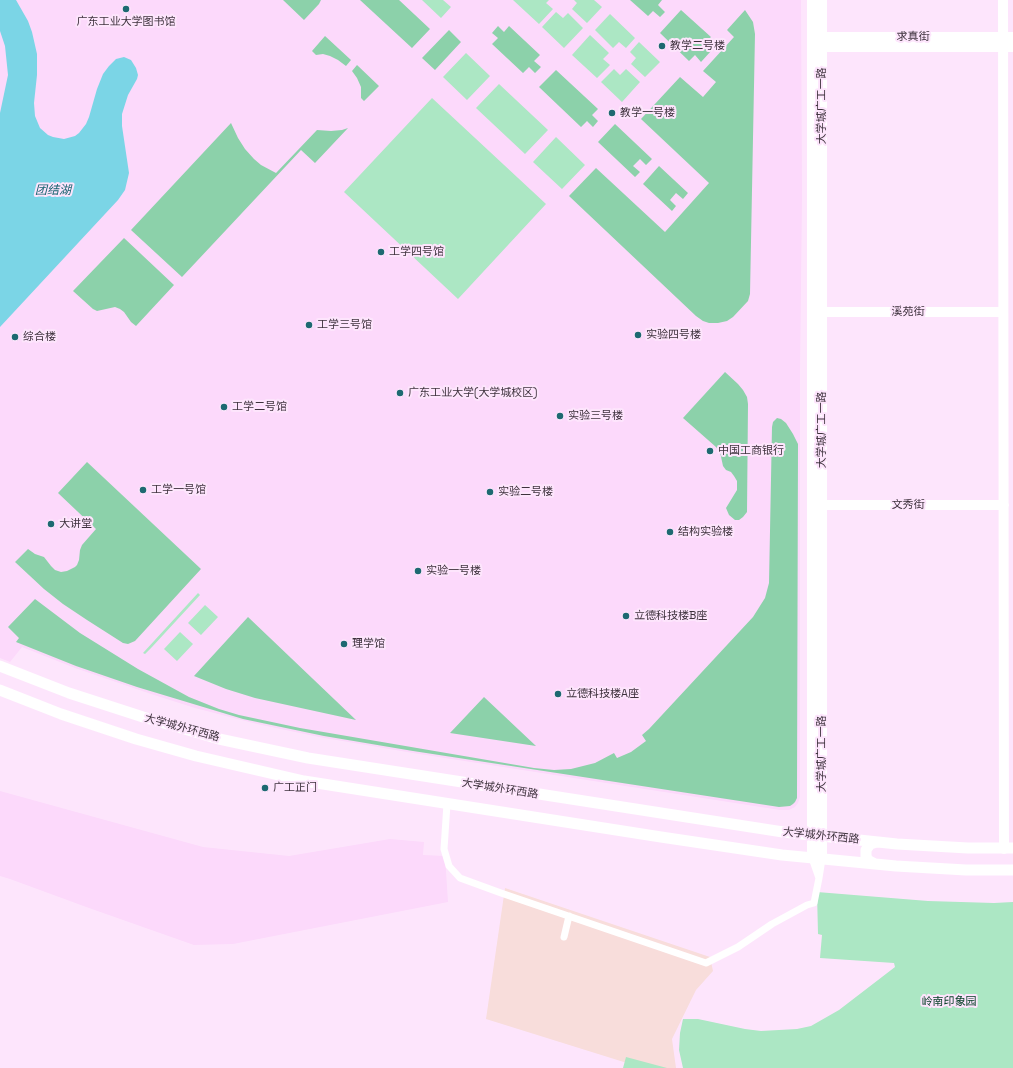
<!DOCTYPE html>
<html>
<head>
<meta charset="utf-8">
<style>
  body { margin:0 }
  canvas { display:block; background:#fde5fc }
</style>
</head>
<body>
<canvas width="1013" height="1068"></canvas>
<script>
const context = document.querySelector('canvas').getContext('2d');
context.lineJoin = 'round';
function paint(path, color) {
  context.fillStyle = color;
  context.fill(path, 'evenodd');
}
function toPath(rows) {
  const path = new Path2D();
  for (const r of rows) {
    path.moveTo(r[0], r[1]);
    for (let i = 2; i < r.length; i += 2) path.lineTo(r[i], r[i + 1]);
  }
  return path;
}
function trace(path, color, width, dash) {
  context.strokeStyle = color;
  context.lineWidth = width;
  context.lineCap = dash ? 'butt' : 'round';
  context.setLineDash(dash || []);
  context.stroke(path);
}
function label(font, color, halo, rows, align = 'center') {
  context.font = font + ' "Space Grotesk","Noto Sans SC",sans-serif';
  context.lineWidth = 4;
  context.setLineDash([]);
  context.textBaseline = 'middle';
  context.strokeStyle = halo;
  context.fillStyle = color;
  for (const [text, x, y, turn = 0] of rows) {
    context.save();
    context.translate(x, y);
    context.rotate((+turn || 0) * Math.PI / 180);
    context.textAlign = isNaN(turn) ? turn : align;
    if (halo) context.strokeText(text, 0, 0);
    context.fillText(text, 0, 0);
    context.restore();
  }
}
const commercial = toPath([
  [505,888,710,957,713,971,696,990,672,1039,676,1068,643,1068,486,1019]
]);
const built = toPath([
  [0,0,801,0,802,195,800,375,800,797,798,803,795,807,789,810,780,810,413,753,319,737,257,724,195,708,151,694,75,668,22,647,10,662,0,658],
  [0,791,203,847,289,856,390,839,424,842,423,855,445,856,448,902,233,944,194,945,89,908,10,879,0,876]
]);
const green = toPath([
  [422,0,443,0,451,7,441,18],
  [513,0,549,0,546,3,553,9,539,24],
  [574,0,594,0,602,7,587,23,572,9,577,3],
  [556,12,563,18,568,13,583,28,564,48,542,27],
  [610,14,635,38,626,48,619,42,613,48,595,30],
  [590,35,609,53,603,59,610,65,597,78,572,55],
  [639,42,660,62,645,77,631,64,636,58,630,52],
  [466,53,490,76,467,100,443,77],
  [614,69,620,75,626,69,640,82,622,102,601,82],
  [499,84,548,130,525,154,476,108],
  [432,98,546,204,458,299,344,192],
  [556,137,585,165,562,189,533,162],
  [198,593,200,595,152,647,145,654,143,653],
  [205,605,218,617,201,635,188,623],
  [180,632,193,644,177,661,164,649],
  [817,892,928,901,994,903,1013,902,1013,1068,683,1068,679,1050,680,1033,683,1019,698,1019,745,1029,761,1031,797,1029,811,1026,839,1010,895,967,894,963,820,958,822,935,818,934],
  [626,1057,667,1068,623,1068]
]);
const forest = toPath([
  [283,0,321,0,319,4,304,20],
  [360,0,399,0,430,29,412,48],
  [630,0,662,0,658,5,665,12,660,17,653,11,648,16],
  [681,10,711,37,704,44,711,51,701,62,695,55,689,61,660,33],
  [745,10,753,22,755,34,750,294,748,301,733,317,727,321,718,323,709,323,703,321,696,316,569,196,596,168,665,232,709,183,641,119,680,77,703,97,716,82,703,71,734,37,727,30],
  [498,26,504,32,509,26,540,55,534,61,541,67,535,73,529,67,523,73,492,44,498,38,492,33],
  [449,30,461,42,435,70,422,58],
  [325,36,351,60,346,66,338,60,330,56,323,54,316,55,312,51],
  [357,65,379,86,364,101,361,98,361,87,357,78,352,71],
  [556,70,598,109,592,115,598,121,593,127,587,121,581,127,539,87],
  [231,123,238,138,245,149,254,159,261,165,276,173,317,130,331,131,342,130,348,128,315,163,301,150,182,277,131,230],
  [615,124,652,159,646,165,640,159,633,166,640,172,635,177,598,142],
  [659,166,688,193,683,199,676,193,670,200,676,206,672,211,643,184],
  [124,238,174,285,136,326,131,322,124,312,120,309,115,307,97,311,93,309,73,291],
  [725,372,738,384,743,390,747,397,748,404,747,512,743,517,739,520,735,520,729,515,726,508,737,490,737,481,734,476,731,472,726,470,723,466,720,452,716,447,683,418],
  [777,418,781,419,786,423,793,434,798,444,797,792,797,798,795,802,793,804,790,806,779,807,413,751,324,736,243,719,137,687,76,666,16,642,19,638,8,627,35,599,80,633,138,669,189,697,219,709,239,715,300,728,534,768,554,770,571,769,595,763,614,753,617,758,631,752,646,741,642,735,649,729,753,617,765,598,769,583,772,427,773,422],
  [87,462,201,569,135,641,128,644,123,643,87,620,63,604,44,589,15,562,28,549,35,554,44,557,51,566,55,570,61,572,67,571,75,567,77,565,79,560,80,550,82,545,96,529,58,493],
  [248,617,356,720,255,698,226,689,194,676],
  [484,697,536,746,450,733]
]);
const water = toPath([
  [0,0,16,0,28,21,32,32,37,54,37,75,34,103,35,116,40,128,48,135,53,137,64,139,75,136,79,133,86,124,89,117,97,89,103,74,109,66,116,59,124,57,131,60,136,68,138,75,137,79,128,95,122,114,122,126,129,173,125,190,118,200,0,327,0,113,8,75,5,46,0,31]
]);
const street = toPath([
  [447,804,444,849,449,866,460,878,501,893,706,963,738,947,772,924,807,905,814,903,819,878],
  [812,858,819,878,822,859],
  [564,937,569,916]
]);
const secondary = toPath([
  [812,0,812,858],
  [822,0,822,859],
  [1003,0,1004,849],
  [815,37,1013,37],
  [816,47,1013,47],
  [815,312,1003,312],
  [816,505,1004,505]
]);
const primary = toPath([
  [0,666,69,693,143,717,219,739,308,758,783,832,897,844,968,848,1013,848],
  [0,690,61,714,136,739,196,756,304,781,661,837,782,855,896,866,966,870,1013,870],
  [875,864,869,861,866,857,866,850,870,844,877,842]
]);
const markers = [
  [126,9,4,"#1d6971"],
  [662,46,4,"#1d6971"],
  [612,113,4,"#1d6971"],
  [381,252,4,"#1d6971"],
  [309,325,4,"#1d6971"],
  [638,335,4,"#1d6971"],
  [15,337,4,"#1d6971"],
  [400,393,4,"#1d6971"],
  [224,407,4,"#1d6971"],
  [560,416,4,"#1d6971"],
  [710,451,4,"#1d6971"],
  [143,490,4,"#1d6971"],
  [490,492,4,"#1d6971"],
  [51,524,4,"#1d6971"],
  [670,532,4,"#1d6971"],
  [418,571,4,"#1d6971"],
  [626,616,4,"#1d6971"],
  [344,644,4,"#1d6971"],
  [558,694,4,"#1d6971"],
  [265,788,4,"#1d6971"]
];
const poiNames = [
  ["广东工业大学图书馆",126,22,"center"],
  ["教学二号楼",670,46],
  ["教学一号楼",620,113],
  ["工学四号馆",389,252],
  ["工学三号馆",317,325],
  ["实验四号楼",646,335],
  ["综合楼",23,337],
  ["广东工业大学(大学城校区)",408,393],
  ["工学二号馆",232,407],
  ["实验三号楼",568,416],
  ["中国工商银行",718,451],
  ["工学一号馆",151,490],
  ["实验二号楼",498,492],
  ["大讲堂",59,524],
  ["结构实验楼",678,532],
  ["实验一号楼",426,571],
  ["立德科技楼B座",634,616],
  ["理学馆",352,644],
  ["立德科技楼A座",566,694],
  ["广工正门",273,788]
];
const streetNames = [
  ["求真街",913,37],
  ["大学城广工一路",822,106,-90],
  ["溪苑街",908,312],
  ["大学城广工一路",822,430,-90],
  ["文秀街",908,505],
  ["大学城外环西路",182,728,15],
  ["大学城广工一路",822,754,-90],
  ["大学城外环西路",500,789,9],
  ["大学城外环西路",821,836,6]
];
const parkNames = [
  ["岭南印象园",949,1002]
];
const waterNames = [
  ["团结湖",53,191]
];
paint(commercial, '#f8dddb');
paint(built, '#fcd9fb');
paint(green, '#ace7c4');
paint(forest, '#8cd1aa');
paint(water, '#7bd5e6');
trace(street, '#fff', 7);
trace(secondary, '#fff', 10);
trace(primary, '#fff', 11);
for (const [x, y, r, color] of markers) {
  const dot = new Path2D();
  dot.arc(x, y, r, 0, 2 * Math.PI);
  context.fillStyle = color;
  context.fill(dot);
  trace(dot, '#fde5fc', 1.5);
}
label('11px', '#3e323d', '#fde5fc', poiNames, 'left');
label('11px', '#3e323d', '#fde5fc', streetNames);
label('11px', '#074027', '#fde5fc', parkNames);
label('italic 12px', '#16626e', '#fde5fc', waterNames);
</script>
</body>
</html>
